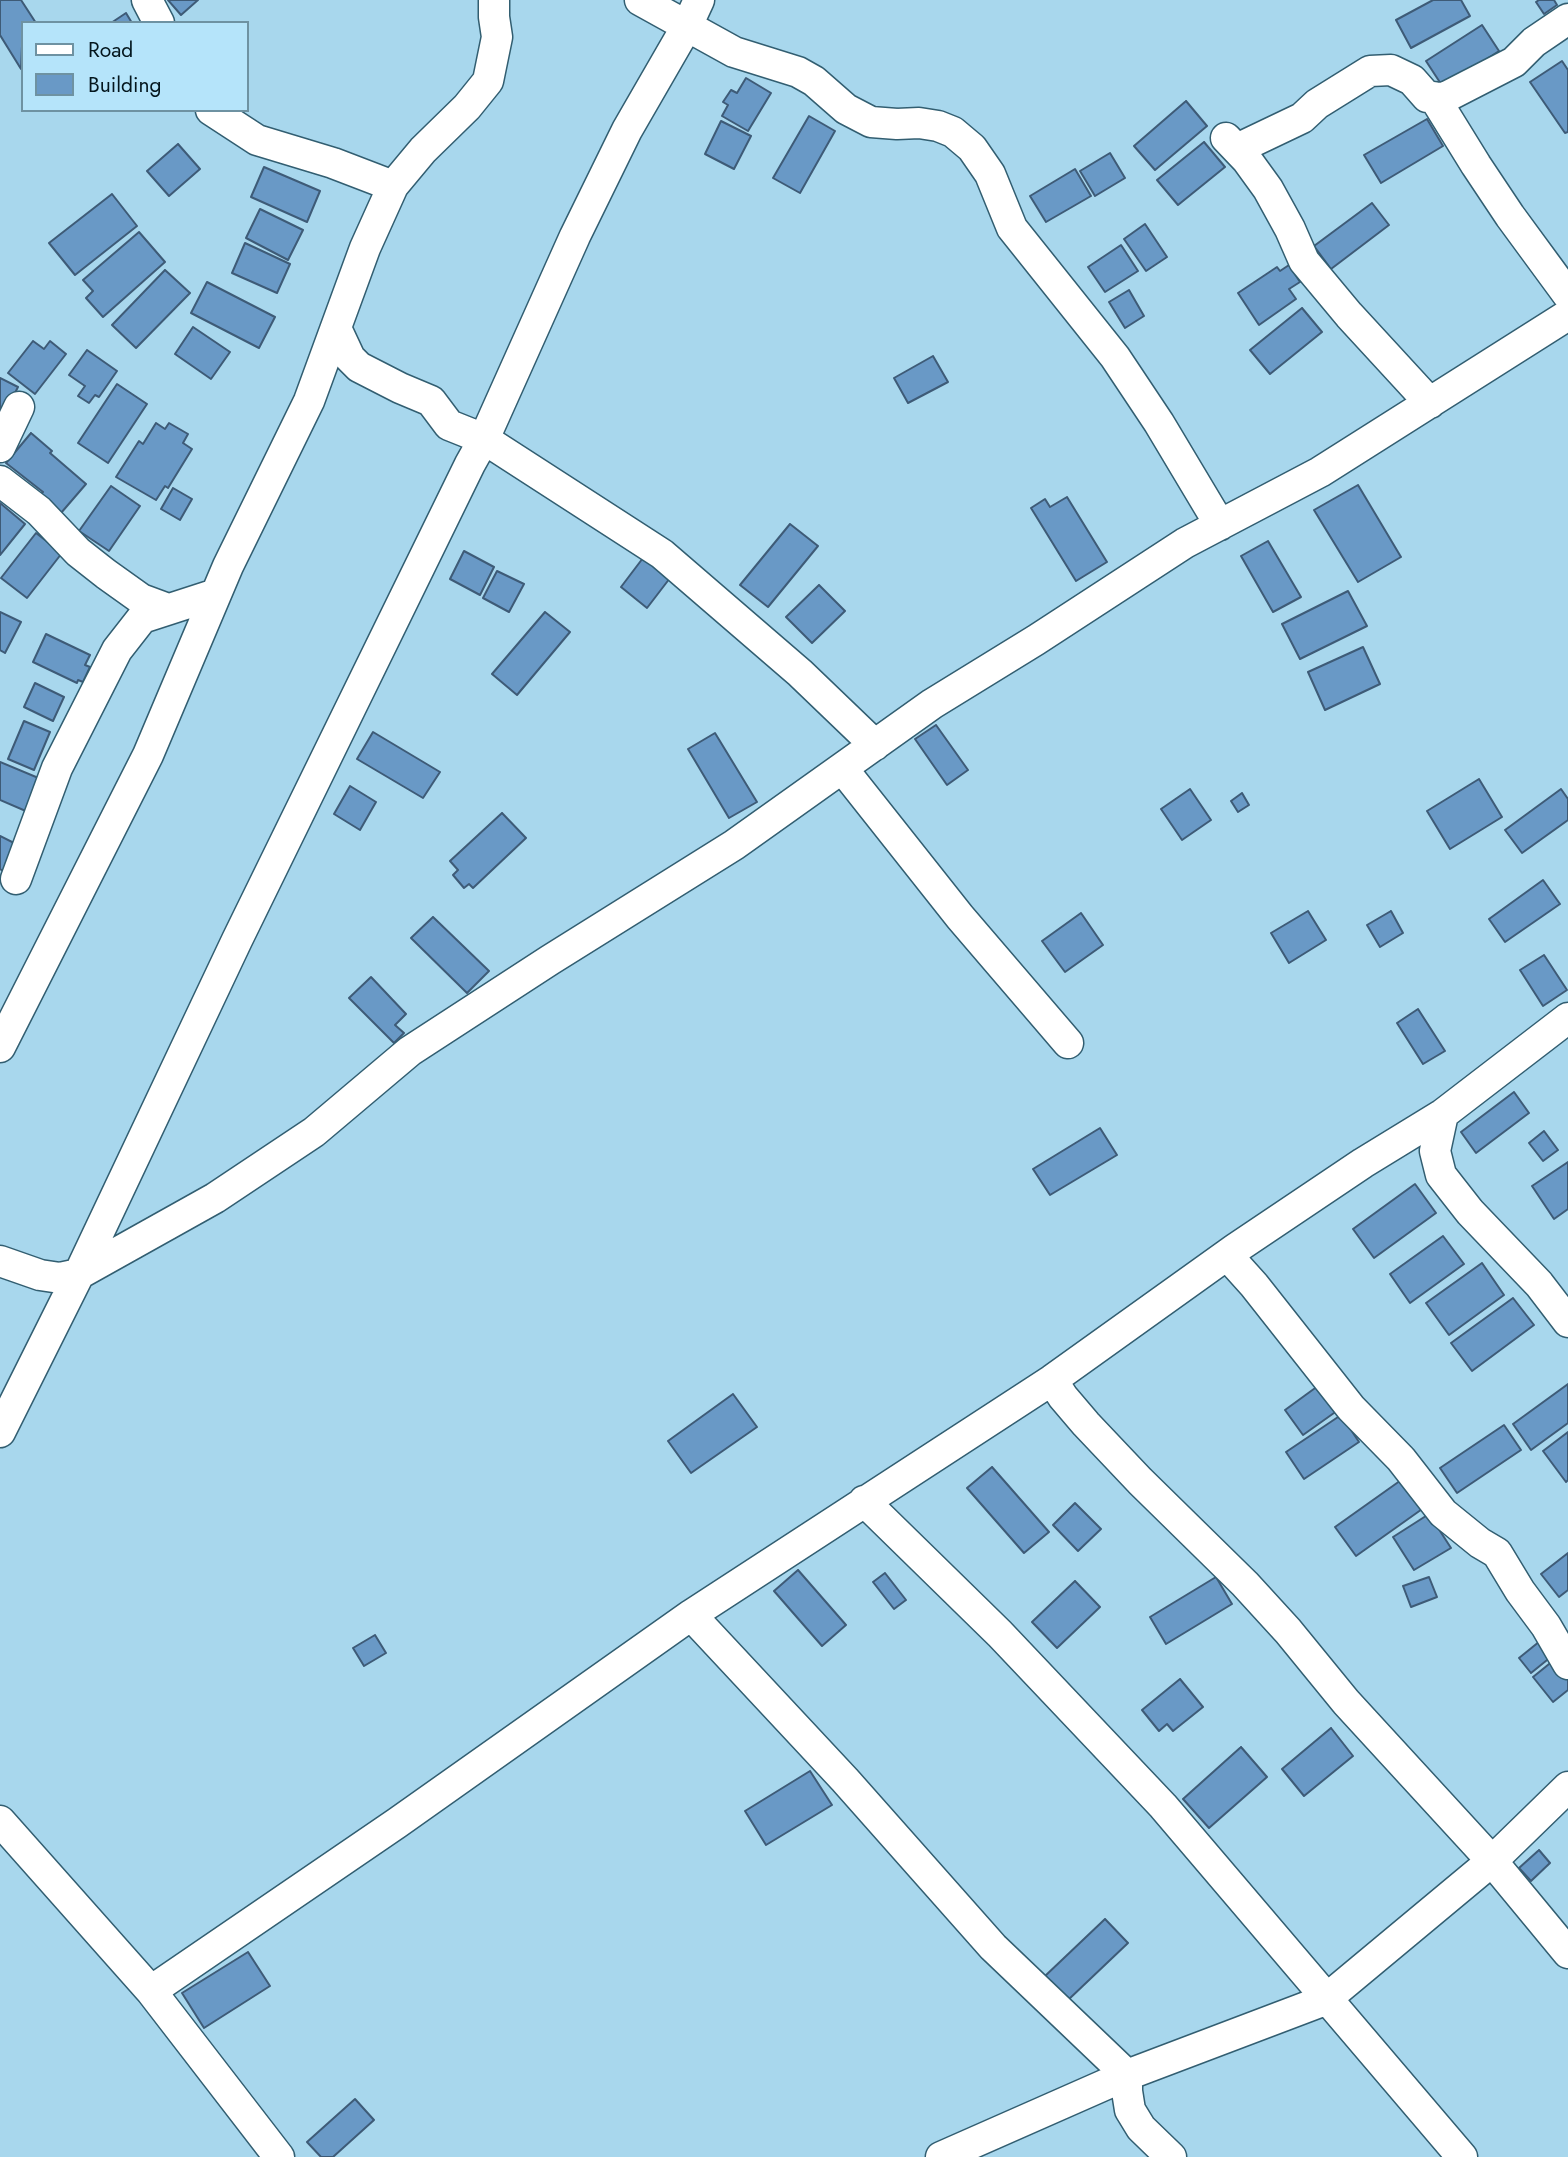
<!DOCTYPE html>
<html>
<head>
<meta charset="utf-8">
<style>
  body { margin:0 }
  #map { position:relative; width:1568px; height:2157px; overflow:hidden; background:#a8d7ed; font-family:Jost,sans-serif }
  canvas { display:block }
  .legend { position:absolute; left:21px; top:21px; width:228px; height:91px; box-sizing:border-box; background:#b5e4fa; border:2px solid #6e92a2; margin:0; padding:9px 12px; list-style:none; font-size:21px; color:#04161d }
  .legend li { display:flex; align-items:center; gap:14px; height:35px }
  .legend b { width:35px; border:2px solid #6e92a2 }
</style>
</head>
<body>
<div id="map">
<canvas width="1568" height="2157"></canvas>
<ul class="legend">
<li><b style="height:9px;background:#fff"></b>Road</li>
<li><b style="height:19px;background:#6999c6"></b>Building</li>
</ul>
</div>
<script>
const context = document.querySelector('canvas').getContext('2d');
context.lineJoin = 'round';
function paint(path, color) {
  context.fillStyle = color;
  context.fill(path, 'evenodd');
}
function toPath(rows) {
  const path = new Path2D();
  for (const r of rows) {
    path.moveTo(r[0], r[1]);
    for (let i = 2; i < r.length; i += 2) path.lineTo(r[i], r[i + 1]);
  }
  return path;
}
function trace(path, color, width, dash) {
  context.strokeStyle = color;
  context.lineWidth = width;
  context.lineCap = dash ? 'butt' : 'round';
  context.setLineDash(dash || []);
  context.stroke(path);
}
const building = toPath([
  [0,0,21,0,36,23,23,23,21,69,0,35,0,0],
  [168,0,198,0,181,15,168,0],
  [1433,0,1461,0,1470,16,1411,48,1396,20,1433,0],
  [1539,0,1554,0,1557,5,1544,14,1536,2,1539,0],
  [126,13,132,23,111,23,126,13],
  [1482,25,1499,51,1450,83,1441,84,1426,61,1482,25],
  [1562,61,1568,70,1568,132,1565,133,1530,82,1562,61],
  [746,78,771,93,748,131,722,116,728,105,723,102,731,90,737,93,746,78],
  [1186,101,1207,126,1155,170,1134,146,1186,101],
  [809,116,835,131,800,193,773,178,809,116],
  [1427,119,1443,146,1381,183,1364,155,1427,119],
  [721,121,751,136,734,169,705,154,721,121],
  [1204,142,1225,167,1178,205,1157,180,1204,142],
  [178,144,200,169,169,196,147,171,178,144],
  [1110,153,1125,178,1095,196,1080,171,1110,153],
  [264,167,320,191,307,222,251,197,264,167],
  [1075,169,1091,196,1046,222,1030,196,1075,169],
  [112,194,137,226,75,275,49,243,112,194],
  [1372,203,1389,225,1331,269,1314,246,1372,203],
  [260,209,303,230,288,260,246,238,260,209],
  [1145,224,1167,257,1146,271,1124,239,1145,224],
  [139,232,165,262,103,317,86,298,93,291,83,280,139,232],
  [245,243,290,264,277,293,232,273,245,243],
  [1121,245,1138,271,1105,292,1088,267,1121,245],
  [1289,265,1300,282,1289,289,1296,299,1259,325,1238,293,1277,267,1280,271,1289,265],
  [165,270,190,293,136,348,112,325,165,270],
  [207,282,275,317,259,348,191,313,207,282],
  [1129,290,1144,316,1125,328,1109,302,1129,290],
  [1302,308,1322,332,1270,374,1250,350,1302,308],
  [193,327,230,352,211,379,175,354,193,327],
  [33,341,44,349,50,341,66,354,35,394,8,373,33,341],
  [87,350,117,371,99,397,95,395,89,403,78,396,85,386,69,375,87,350],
  [933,356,948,382,908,403,894,378,933,356],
  [0,378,18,387,2,418,0,417,0,378],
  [117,384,147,404,108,463,78,443,117,384],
  [156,423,165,429,169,423,188,434,183,443,192,449,168,488,165,486,156,500,116,477,139,441,143,444,156,423],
  [31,433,52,451,50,453,86,484,61,513,40,495,43,492,6,463,31,433],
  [1358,485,1401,557,1358,582,1314,510,1358,485],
  [111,486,140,506,109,551,79,531,111,486],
  [173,488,192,499,180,520,161,509,173,488],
  [1067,497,1107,562,1076,581,1031,508,1045,499,1050,507,1067,497],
  [0,503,25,524,0,555,0,503],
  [790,524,818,546,768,607,740,585,790,524],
  [36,533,62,553,27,598,1,578,36,533],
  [1268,541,1301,597,1273,612,1241,556,1268,541],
  [464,551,494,567,480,595,450,579,464,551],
  [646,554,670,578,647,608,621,587,646,554],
  [497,571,524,584,509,612,483,598,497,571],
  [819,585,845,611,812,643,786,617,819,585],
  [1348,591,1367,626,1300,659,1282,624,1348,591],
  [0,612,21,622,5,653,0,650,0,612],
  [545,612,570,632,517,695,492,674,545,612],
  [46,634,90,655,85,665,90,667,83,682,78,680,77,683,33,662,46,634],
  [1363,647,1380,684,1325,710,1308,672,1363,647],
  [35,683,64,697,53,721,24,707,35,683],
  [24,721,50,732,34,770,8,759,24,721],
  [936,725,968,770,947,785,915,739,936,725],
  [373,732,440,772,423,798,357,759,373,732],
  [715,733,757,802,729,818,688,749,715,733],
  [0,762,48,782,35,815,0,800,0,762],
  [1479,779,1502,817,1450,849,1427,811,1479,779],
  [350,786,376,802,360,830,334,814,350,786],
  [1190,789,1211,820,1182,840,1161,809,1190,789],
  [1561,789,1568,799,1568,820,1522,853,1505,830,1561,789],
  [1242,793,1249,805,1238,812,1231,801,1242,793],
  [502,813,526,838,473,888,469,884,464,888,453,875,458,870,450,861,502,813],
  [0,836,18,845,5,872,0,869,0,836],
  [1543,880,1560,904,1505,942,1489,919,1543,880],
  [1308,911,1326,940,1289,963,1271,933,1308,911],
  [1391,911,1403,933,1380,947,1367,925,1391,911],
  [1081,913,1103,945,1065,972,1042,941,1081,913],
  [433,917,489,971,467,993,411,938,433,917],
  [1544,955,1567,990,1543,1006,1520,970,1544,955],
  [371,977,406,1014,395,1025,404,1033,394,1043,349,998,371,977],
  [1418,1009,1445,1051,1423,1064,1397,1023,1418,1009],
  [1514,1092,1529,1113,1476,1153,1461,1132,1514,1092],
  [1100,1128,1117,1155,1050,1195,1033,1169,1100,1128],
  [1544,1131,1558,1150,1543,1161,1529,1143,1544,1131],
  [1568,1162,1568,1209,1554,1219,1532,1186,1568,1162],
  [1415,1184,1436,1213,1374,1258,1353,1229,1415,1184],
  [1443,1236,1464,1264,1410,1303,1390,1274,1443,1236],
  [1482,1263,1504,1295,1449,1335,1426,1303,1482,1263],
  [1513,1298,1534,1325,1472,1371,1451,1343,1513,1298],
  [1322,1383,1341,1408,1303,1435,1285,1410,1322,1383],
  [1568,1384,1568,1423,1531,1450,1513,1424,1568,1384],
  [733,1394,757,1427,691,1473,668,1441,733,1394],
  [1341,1415,1359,1442,1304,1479,1286,1452,1341,1415],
  [1504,1425,1521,1450,1457,1493,1440,1468,1504,1425],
  [1568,1432,1568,1480,1566,1482,1543,1451,1568,1432],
  [992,1467,1049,1532,1024,1553,967,1488,992,1467],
  [1404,1478,1425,1507,1356,1556,1335,1527,1404,1478],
  [1075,1503,1101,1529,1078,1551,1053,1525,1075,1503],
  [1429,1514,1451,1548,1414,1570,1393,1537,1429,1514],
  [1568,1553,1568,1590,1559,1597,1541,1574,1568,1553],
  [798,1570,846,1625,822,1646,774,1591,798,1570],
  [885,1573,906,1600,894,1609,873,1582,885,1573],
  [1216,1577,1232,1604,1166,1644,1150,1617,1216,1577],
  [1429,1577,1437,1597,1411,1607,1403,1586,1429,1577],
  [1075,1581,1100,1607,1057,1648,1032,1622,1075,1581],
  [375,1635,386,1653,364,1666,353,1648,375,1635],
  [1545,1637,1557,1652,1531,1673,1519,1658,1545,1637],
  [1559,1656,1568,1668,1568,1690,1553,1702,1533,1677,1559,1656],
  [1180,1679,1203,1707,1173,1731,1167,1724,1159,1731,1142,1710,1180,1679],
  [1331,1728,1353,1756,1304,1796,1282,1769,1331,1728],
  [1241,1747,1267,1777,1209,1828,1183,1799,1241,1747],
  [810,1771,832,1805,766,1845,745,1811,810,1771],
  [1539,1850,1550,1863,1531,1881,1519,1868,1539,1850],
  [1105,1919,1128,1943,1067,2001,1044,1977,1105,1919],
  [248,1952,270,1986,204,2028,182,1993,248,1952],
  [355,2099,374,2120,333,2157,321,2157,307,2142,355,2099]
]);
const minor = toPath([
  [147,0,159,23],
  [640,0,734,52,798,72,814,81,846,109,871,122,897,124,919,123,938,126,953,132,972,148,990,174,1012,228,1115,357,1159,423,1220,525],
  [1434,97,1476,165,1510,216,1568,295],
  [211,110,257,140,333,163,393,186],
  [1226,138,1247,160,1268,189,1290,229,1304,261,1349,315,1430,403],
  [1237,149,1302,118,1317,104,1370,71,1391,70,1412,80,1427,97,1444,98,1514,62,1534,42,1568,19],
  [336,328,350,358,359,367,400,388,431,401,449,425,484,439,662,554,800,673,875,745],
  [0,447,19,407],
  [0,481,39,511,78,552,106,574,141,599,168,609],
  [842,768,960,917,1068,1043],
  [16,879,57,768,117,650,142,618,216,594],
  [0,1047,148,755,228,566,309,401,365,248,393,186,423,150,467,107,488,81,497,37,494,17,494,0],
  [1443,1114,1435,1151,1441,1175,1470,1212,1539,1284,1568,1322],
  [1227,1255,1254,1285,1351,1408,1401,1459,1443,1513,1480,1543,1497,1553,1520,1591,1546,1626,1568,1664],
  [0,1261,40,1275,60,1278,79,1274,215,1198,314,1132,410,1051,550,960,734,845,932,704,1036,640,1185,543,1320,472,1568,315],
  [1052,1380,1063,1397,1086,1424,1140,1481,1245,1584,1288,1631,1346,1702,1492,1861,1568,1953],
  [0,1432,79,1274,237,940,470,464,484,439,575,236,627,130,687,26,699,0],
  [864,1501,1000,1634,1163,1806,1462,2157],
  [691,1615,845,1780,993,1947,1127,2075,1127,2091,1130,2110,1141,2128,1171,2157],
  [0,1821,151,1991,279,2157],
  [151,1991,397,1823,691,1615,1052,1380,1235,1249,1363,1163,1443,1114,1568,1018],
  [941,2157,1127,2075,1325,2000,1492,1861,1568,1787]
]);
paint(building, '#6999c6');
trace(building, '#3e5b77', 2);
trace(minor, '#325e71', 33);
trace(minor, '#fff', 30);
</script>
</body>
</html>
